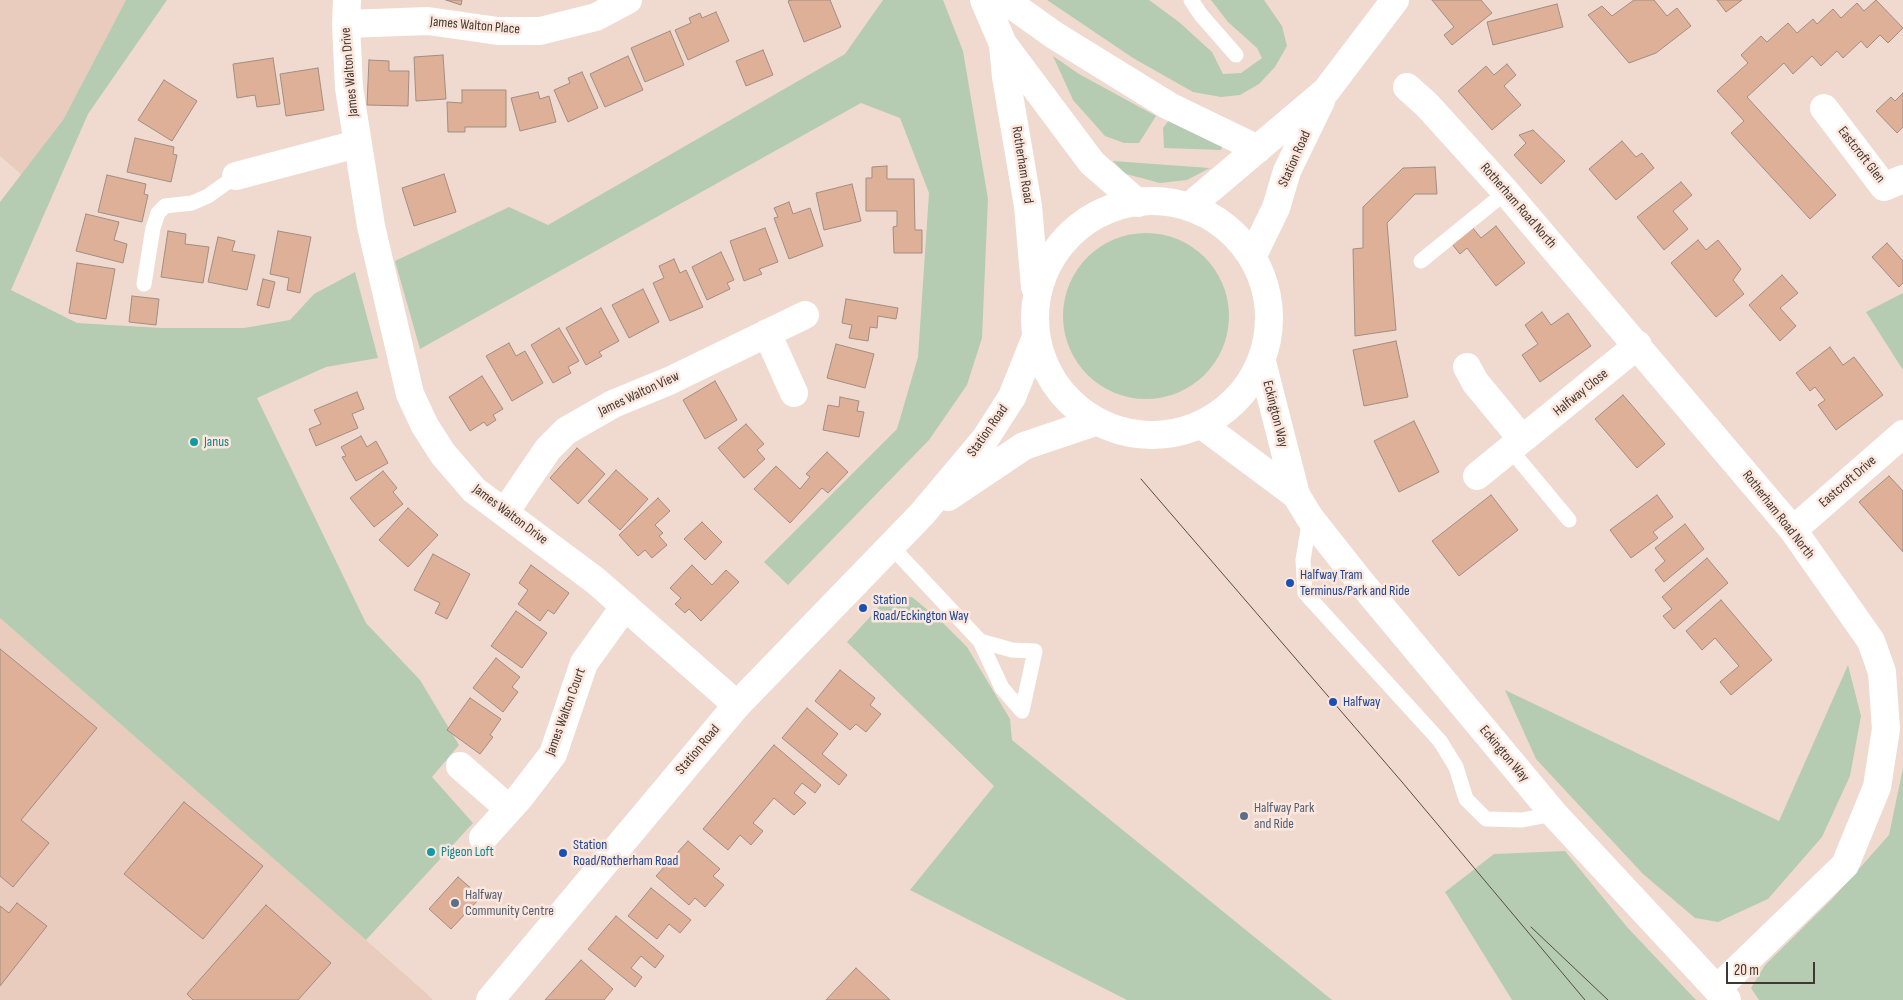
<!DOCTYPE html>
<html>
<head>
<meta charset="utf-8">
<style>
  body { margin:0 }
  #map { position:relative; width:1903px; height:1000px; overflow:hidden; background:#f0dacf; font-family:"Sofia Sans Condensed",sans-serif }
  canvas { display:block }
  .scale { position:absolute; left:1726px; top:962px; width:89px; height:22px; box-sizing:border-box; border:2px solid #3f3732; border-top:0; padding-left:6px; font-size:15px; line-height:18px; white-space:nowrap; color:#3f3732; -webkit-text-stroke:4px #fde7dc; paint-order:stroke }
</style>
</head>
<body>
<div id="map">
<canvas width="1903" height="1000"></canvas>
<div class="scale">20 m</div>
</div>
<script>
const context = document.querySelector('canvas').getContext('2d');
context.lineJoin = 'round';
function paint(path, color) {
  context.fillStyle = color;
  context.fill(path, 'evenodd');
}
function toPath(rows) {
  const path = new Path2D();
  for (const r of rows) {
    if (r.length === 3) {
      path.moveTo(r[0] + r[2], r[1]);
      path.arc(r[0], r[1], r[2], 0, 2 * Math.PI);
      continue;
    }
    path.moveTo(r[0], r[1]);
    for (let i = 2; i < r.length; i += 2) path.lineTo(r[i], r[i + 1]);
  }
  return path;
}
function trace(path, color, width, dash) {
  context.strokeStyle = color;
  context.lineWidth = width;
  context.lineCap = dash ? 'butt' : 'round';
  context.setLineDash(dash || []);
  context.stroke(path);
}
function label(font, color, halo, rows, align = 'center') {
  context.font = font + ' "Sofia Sans Condensed",sans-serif';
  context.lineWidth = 5;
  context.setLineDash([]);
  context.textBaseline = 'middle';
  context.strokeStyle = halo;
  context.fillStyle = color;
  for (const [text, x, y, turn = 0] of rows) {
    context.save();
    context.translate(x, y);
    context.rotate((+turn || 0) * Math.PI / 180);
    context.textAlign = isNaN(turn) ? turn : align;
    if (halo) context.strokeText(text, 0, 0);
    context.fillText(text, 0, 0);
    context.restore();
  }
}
const built = toPath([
  [0,0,126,0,63,120,22,175,0,156],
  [0,618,425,992,433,1000,0,1000]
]);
const green = toPath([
  [126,0,167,0,88,114,11,290,77,323,162,328,244,328,290,320,314,294,355,272,378,358,326,367,257,398,366,623,420,680,459,745,432,777,473,823,366,940,0,618,0,202,63,120],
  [883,0,943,0,963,51,988,199,982,338,967,385,929,440,788,585,764,562,897,429,918,357,929,193,900,118,861,103,420,349,395,261,509,207,548,225,845,54],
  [1047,0,1149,0,1179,22,1212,52,1223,74,1241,73,1262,58,1257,48,1228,22,1211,0,1264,0,1282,26,1287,46,1275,67,1259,84,1240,95,1221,97,1193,92,1133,58],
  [1053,56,1079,74,1156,116,1139,143,1124,143,1105,136,1073,100],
  [1169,120,1223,145,1221,150,1164,148,1163,128],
  [1113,161,1210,168,1187,180,1160,183,1126,174],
  [1146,316,83],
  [1903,293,1903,370,1866,312],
  [890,595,912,597,941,621,967,647,1010,719,1012,740,1332,1000,1127,1000,910,890,994,786,847,642],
  [1848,665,1861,716,1850,776,1822,837,1768,899,1718,922,1695,918,1643,874,1536,759,1505,690,1779,821],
  [1903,768,1903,1000,1759,1000,1751,988,1765,965,1832,899,1889,835],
  [1565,851,1627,927,1696,1000,1512,1000,1445,892,1494,854]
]);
const building = toPath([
  [446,0,462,0,461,5,446,0],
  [791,0,830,0,841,27,804,42,788,1,791,0],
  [1432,0,1481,0,1492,13,1452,45,1444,35,1454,27,1432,0],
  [1634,0,1654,0,1667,16,1677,8,1691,26,1656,53,1629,63,1588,15,1602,6,1612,16,1634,0],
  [1717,0,1742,0,1726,12,1717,0],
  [1876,0,1903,28,1888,43,1880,35,1867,48,1861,41,1843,58,1837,51,1821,66,1812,56,1793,74,1784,63,1747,97,1836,195,1810,219,1731,133,1744,121,1717,91,1748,63,1741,55,1761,36,1767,42,1788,23,1797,33,1813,19,1817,24,1833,9,1841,18,1857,3,1864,11,1876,0],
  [1557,4,1563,27,1493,45,1487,22,1557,4],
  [716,12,729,41,688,60,675,30,691,23,689,18,700,13,702,18,716,12],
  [670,31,684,65,645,82,631,48,670,31],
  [763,50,773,75,746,86,736,61,763,50],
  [443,55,446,99,416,101,414,57,443,55],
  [628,56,643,90,605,107,590,74,628,56],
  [273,58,280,104,257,107,255,95,237,98,233,64,273,58],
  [369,60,389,61,389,71,409,71,408,106,367,105,369,60],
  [1507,64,1516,75,1504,86,1521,105,1492,130,1458,91,1486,66,1494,75,1507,64],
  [318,68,324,110,286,116,280,74,318,68],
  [582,72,598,108,568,122,554,90,570,83,568,78,582,72],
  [164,80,197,101,172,141,138,120,164,80],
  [462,90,506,90,506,127,465,127,465,132,448,132,447,102,462,103,462,90],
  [538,92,540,99,549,96,556,122,520,131,511,98,538,92],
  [1903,93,1903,127,1897,133,1876,111,1891,97,1895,101,1903,93],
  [1533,130,1565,161,1541,184,1514,155,1526,143,1519,135,1533,130],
  [135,138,174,147,173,154,177,155,171,182,127,172,135,138],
  [1622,141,1636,157,1642,153,1654,168,1616,200,1589,169,1622,141],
  [887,166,887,179,914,179,915,230,922,230,922,253,894,253,893,227,897,226,897,211,866,211,866,178,872,178,872,167,887,166],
  [1435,167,1437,194,1415,194,1387,223,1396,330,1355,336,1353,249,1363,248,1363,207,1403,168,1435,167],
  [444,174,456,212,414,226,402,188,444,174],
  [107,175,146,184,144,194,148,195,142,222,98,212,107,175],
  [1681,182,1692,195,1673,211,1688,229,1664,250,1637,217,1681,182],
  [852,184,861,221,824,230,816,193,852,184],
  [789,202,793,214,810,208,823,246,789,259,774,218,778,217,774,208,789,202],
  [86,214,119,222,114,240,127,244,123,263,76,251,86,214],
  [1496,226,1525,263,1496,286,1467,248,1460,254,1452,244,1472,227,1481,238,1496,226],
  [765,228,778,262,759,269,762,274,744,281,730,241,765,228],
  [168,231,186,234,185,244,209,247,203,283,161,277,168,231],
  [278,231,311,237,300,293,287,290,289,278,270,274,278,231],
  [218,237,235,241,232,251,255,255,247,290,208,282,218,237],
  [1698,240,1706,250,1718,240,1741,269,1733,280,1744,294,1716,317,1671,263,1698,240],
  [1887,243,1903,261,1903,283,1899,287,1872,257,1887,243],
  [721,252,734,280,727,283,730,289,707,300,692,267,721,252],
  [674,259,680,273,686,270,703,307,670,321,653,283,664,278,659,266,674,259],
  [77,263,115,269,106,319,69,313,77,263],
  [1782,275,1798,293,1780,308,1796,326,1780,341,1749,305,1782,275],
  [263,279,275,282,269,308,257,305,263,279],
  [643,289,659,322,629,338,612,305,643,289],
  [132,296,159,299,156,325,129,322,132,296],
  [846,299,898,308,896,319,878,316,877,328,870,327,868,341,849,338,852,325,842,323,846,299],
  [601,308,619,341,599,352,602,356,586,365,566,328,601,308],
  [1542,312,1551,325,1568,313,1591,346,1540,382,1522,355,1538,344,1525,325,1542,312],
  [559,328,579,361,568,367,571,373,553,383,531,345,559,328],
  [1396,341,1408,397,1364,406,1353,350,1396,341],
  [509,343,516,356,525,351,543,383,512,401,486,356,509,343],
  [836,344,874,354,865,388,827,378,836,344],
  [1830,347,1843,365,1854,357,1883,395,1836,430,1818,405,1825,400,1815,387,1810,391,1796,373,1830,347],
  [482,376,503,409,493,415,496,420,487,426,484,422,470,431,449,397,482,376],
  [715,381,737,420,705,439,683,400,715,381],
  [357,392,364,409,352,414,358,428,316,446,309,429,321,424,314,410,357,392],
  [1623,395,1665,444,1637,468,1595,419,1623,395],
  [840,397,859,401,857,411,864,412,859,437,823,430,828,405,839,407,840,397],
  [1414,421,1439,472,1399,492,1374,441,1414,421],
  [746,424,764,444,757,450,765,459,744,478,718,448,746,424],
  [361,436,367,447,376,441,388,463,356,481,342,457,346,456,341,447,361,436],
  [577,448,605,474,578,504,550,478,577,448],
  [827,452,848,472,828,493,822,488,790,523,754,489,776,466,800,489,810,477,806,474,827,452],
  [616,470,648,499,620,530,588,501,616,470],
  [383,471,397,488,393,492,403,504,374,527,350,498,383,471],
  [1889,476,1903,491,1903,552,1859,502,1889,476],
  [1491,495,1518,530,1459,576,1432,541,1491,495],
  [1657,495,1673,517,1653,532,1658,538,1631,558,1610,530,1657,495],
  [658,498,670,511,655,525,663,533,659,536,667,545,652,558,645,550,638,556,619,535,658,498],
  [408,508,438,535,408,567,379,540,408,508],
  [702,522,722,542,705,560,684,539,702,522],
  [1685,524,1704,549,1664,582,1655,570,1665,561,1655,548,1685,524],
  [433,554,470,574,447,619,435,613,440,603,414,590,433,554],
  [1707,558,1728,583,1674,629,1663,616,1672,609,1662,597,1707,558],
  [531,565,569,593,554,614,548,610,540,621,518,604,528,590,519,583,531,565],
  [692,565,712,585,726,570,739,582,701,621,689,609,685,613,675,604,681,598,670,588,692,565],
  [1721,600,1772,660,1731,695,1720,682,1739,666,1715,638,1702,650,1686,631,1721,600],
  [516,611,547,633,522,668,491,646,516,611],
  [0,649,97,728,21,820,49,843,13,887,0,876,0,649],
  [496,658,520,677,512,687,518,692,503,712,473,688,496,658],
  [840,670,875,698,870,705,881,714,866,732,856,724,850,730,815,701,840,670],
  [470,698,501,719,490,735,493,737,480,754,447,730,470,698],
  [807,708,838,734,822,754,847,775,839,785,782,738,807,708],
  [774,745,821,785,815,793,802,783,794,793,806,803,794,815,774,798,753,823,763,831,751,845,740,835,728,850,703,829,774,745],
  [184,802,263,866,203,939,124,874,184,802],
  [688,841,720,869,713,876,724,885,705,907,695,898,689,905,656,876,688,841],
  [458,877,481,897,451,929,429,909,458,877],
  [651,888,691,920,680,933,669,924,657,939,628,916,651,888],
  [17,903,47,926,0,986,0,906,9,913,17,903],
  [266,905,331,963,298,1000,193,1000,187,994,266,905],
  [616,916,664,956,655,968,641,956,631,968,642,977,635,987,588,949,616,916],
  [581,960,613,989,604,1000,545,1000,581,960],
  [856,968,890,1000,826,1000,856,968]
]);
const service = toPath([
  [1191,0,1201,15,1236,55],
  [1421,261,1506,192],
  [144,284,153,228,158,213,165,206,192,203,208,196,236,176],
  [1510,449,1569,520],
  [1310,518,1303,560,1305,593,1440,741,1456,767,1466,799,1486,819,1522,820,1554,814],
  [890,545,980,641,1002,688,1022,711],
  [980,641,1012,650,1035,651,1022,711]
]);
const minor = toPath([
  [347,0,346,24,349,88,371,226,410,394,425,426,443,454,474,490,596,581,737,705],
  [346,24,428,21,498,31,540,31,596,17,628,0],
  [1407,87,1427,105,1506,192,1793,530,1871,641,1882,672,1886,729,1877,787,1845,865,1717,989],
  [1824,108,1884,187,1903,179],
  [236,176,357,144],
  [767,333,794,393],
  [1467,367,1475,382,1522,439],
  [1477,476,1638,345],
  [505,512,548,449,566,431,613,404,669,381,805,315],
  [1793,530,1903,434],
  [460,766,509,809],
  [483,838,520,797,553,754,584,663,625,606]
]);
const secondary = toPath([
  [984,0,1003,44,1092,163,1138,203],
  [1005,0,1054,35,1169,106,1258,149],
  [1003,45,1006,77,1028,206,1035,287],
  [1152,318,117],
  [1190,206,1326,91,1395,0],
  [1253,255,1276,208,1287,171,1321,101],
  [1262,362,1296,495,1310,518,1359,580,1554,814,1727,1000],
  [1202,425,1296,495],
  [948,497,1024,446,1095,422],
  [490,1000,737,705,922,514,985,439,1012,397,1036,337]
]);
const tram = toPath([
  [1141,479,1402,782,1585,1000],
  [1531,927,1608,1000]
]);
const markers = [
  [194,442,5,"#0f9aa8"],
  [1290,583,5,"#1a4fb4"],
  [863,608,5,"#1a4fb4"],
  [1333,702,5,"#1a4fb4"],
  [1244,816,5,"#5c6f8a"],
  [431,852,5,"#0f9aa8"],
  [563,853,5,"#1a4fb4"],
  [455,903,5,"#5c6f8a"]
];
const streetNames = [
  ["James Walton Place",475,26,5],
  ["James Walton Drive",350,72,-95],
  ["Eastcroft Glen",1861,155,52],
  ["Station Road",1295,159,-66],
  ["Rotherham Road",1022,165,81],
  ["Rotherham Road North",1518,206,49],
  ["Halfway Close",1581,393,-39],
  ["James Walton View",639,394,-25],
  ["Eckington Way",1275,414,76],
  ["Station Road",988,431,-55],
  ["Eastcroft Drive",1848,482,-41],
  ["James Walton Drive",510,515,37],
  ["Rotherham Road North",1778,515,52],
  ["James Walton Court",566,712,-70],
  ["Station Road",698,750,-50],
  ["Eckington Way",1504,754,50]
];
const cultureNames = [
  ["Janus",204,442],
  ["Pigeon Loft",441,852]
];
const transitNames = [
  ["Halfway Tram",1300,575],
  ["Terminus/Park and Ride",1300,591],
  ["Station",873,600],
  ["Road/Eckington Way",873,616],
  ["Halfway",1343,702],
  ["Station",573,845],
  ["Road/Rotherham Road",573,861]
];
const serviceNames = [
  ["Halfway Park",1254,808],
  ["and Ride",1254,824],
  ["Halfway",465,895],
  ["Community Centre",465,911]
];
paint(built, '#e9ccbd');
paint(green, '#b5ccb2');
paint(building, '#deb098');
trace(building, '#a18d82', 1);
trace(service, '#fff', 15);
trace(minor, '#fff', 28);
trace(secondary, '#fff', 28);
trace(tram, '#554b45', 1);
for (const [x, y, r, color] of markers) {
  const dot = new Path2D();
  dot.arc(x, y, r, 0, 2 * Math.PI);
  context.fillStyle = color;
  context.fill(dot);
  trace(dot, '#fde7dc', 2);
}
label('14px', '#3f3732', '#fde7dc', streetNames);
label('14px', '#0d838f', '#fde7dc', cultureNames, 'left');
label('14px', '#164399', '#fde7dc', transitNames, 'left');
label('14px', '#4e5e75', '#fde7dc', serviceNames, 'left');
</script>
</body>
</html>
